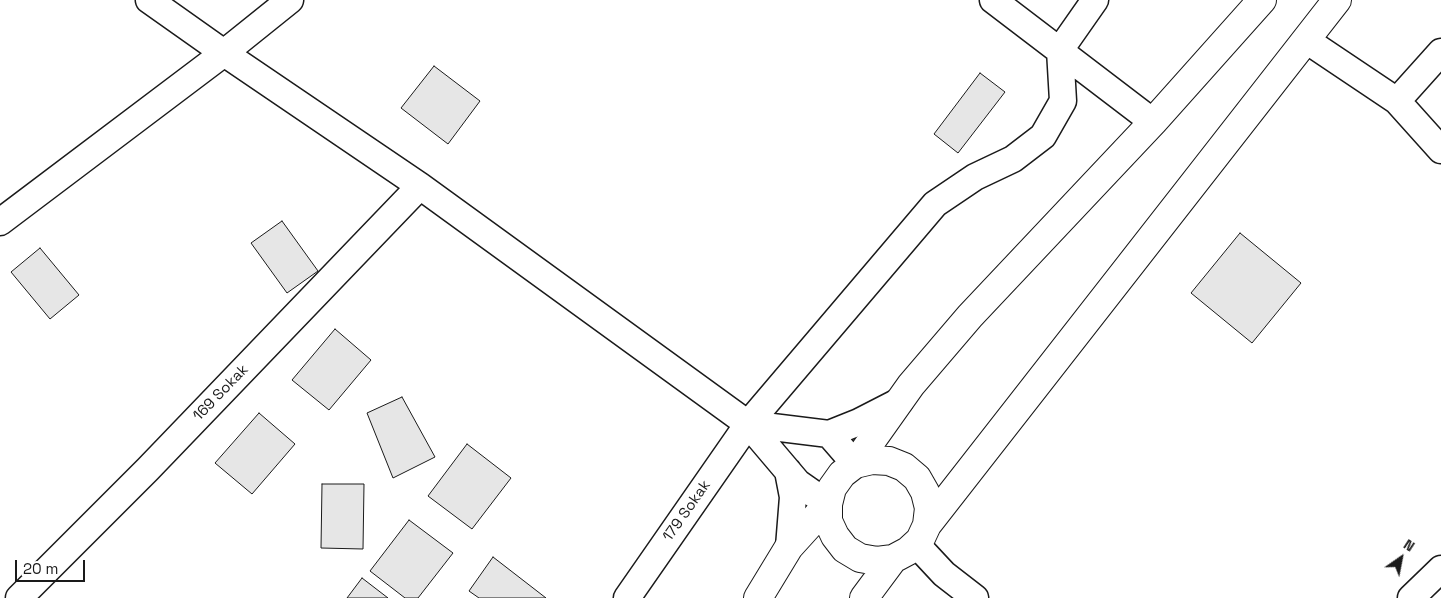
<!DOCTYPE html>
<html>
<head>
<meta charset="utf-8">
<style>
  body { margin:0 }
  #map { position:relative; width:1441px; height:598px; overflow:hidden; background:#fff; font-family:"Space Grotesk",sans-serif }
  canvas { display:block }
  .north { position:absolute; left:1376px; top:533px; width:50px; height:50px; -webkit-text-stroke:4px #fff; paint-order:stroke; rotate:33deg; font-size:14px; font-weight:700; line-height:20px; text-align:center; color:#1a1a1a }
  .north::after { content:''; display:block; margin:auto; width:18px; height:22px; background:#1a1a1a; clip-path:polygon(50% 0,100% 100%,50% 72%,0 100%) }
  .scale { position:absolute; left:15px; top:560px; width:70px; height:22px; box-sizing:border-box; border:2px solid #1a1a1a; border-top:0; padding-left:6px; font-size:15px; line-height:18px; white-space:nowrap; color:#1a1a1a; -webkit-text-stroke:4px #fff; paint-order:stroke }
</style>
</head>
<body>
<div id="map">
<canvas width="1441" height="598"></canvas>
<div class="north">N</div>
<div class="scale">20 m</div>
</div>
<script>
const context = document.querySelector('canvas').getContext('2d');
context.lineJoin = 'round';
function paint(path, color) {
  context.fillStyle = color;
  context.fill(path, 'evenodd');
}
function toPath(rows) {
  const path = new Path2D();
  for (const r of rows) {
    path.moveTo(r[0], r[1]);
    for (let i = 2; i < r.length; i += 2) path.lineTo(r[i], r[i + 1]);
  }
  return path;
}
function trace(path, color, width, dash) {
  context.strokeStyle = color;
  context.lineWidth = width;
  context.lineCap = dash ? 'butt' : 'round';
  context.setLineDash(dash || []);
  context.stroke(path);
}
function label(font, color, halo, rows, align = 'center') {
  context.font = font + ' "Space Grotesk",sans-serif';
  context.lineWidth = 4;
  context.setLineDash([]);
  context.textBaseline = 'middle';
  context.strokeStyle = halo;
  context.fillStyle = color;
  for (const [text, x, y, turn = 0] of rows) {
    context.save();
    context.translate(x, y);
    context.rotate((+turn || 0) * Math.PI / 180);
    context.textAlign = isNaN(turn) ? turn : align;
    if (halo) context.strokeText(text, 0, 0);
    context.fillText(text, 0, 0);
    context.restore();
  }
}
const building = toPath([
  [434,66,480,101,448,144,401,108,434,66],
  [980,73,1005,92,958,153,934,134,980,73],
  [282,221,318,271,287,293,251,243,282,221],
  [1240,233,1301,283,1252,343,1191,293,1240,233],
  [40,248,79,295,50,319,11,272,40,248],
  [335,329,371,360,329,410,292,380,335,329],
  [402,397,435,457,393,478,367,413,402,397],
  [259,413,295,444,252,494,215,463,259,413],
  [467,444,511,478,472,529,428,496,467,444],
  [322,484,364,484,363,549,321,548,322,484],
  [409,520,453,553,418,598,405,598,370,571,409,520],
  [493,557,546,598,479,598,469,591,493,557],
  [362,578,388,598,347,598,362,578]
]);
const minor = toPath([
  [149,0,224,53,420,186,748,424,798,483,828,504],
  [993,0,1153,122],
  [1306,40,1397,101,1441,150],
  [1397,101,1441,52],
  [0,222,224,53,290,0],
  [748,424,829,434,859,422,900,401],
  [829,434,855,464],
  [788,471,793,497,789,547],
  [916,544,944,574,975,598],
  [19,598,148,469,420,186],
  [627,598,748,424,935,204,975,177,1013,159,1043,136,1063,101,1060,50,1095,0],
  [1411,598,1441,569]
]);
const highway = toPath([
  [855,464,872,460,889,461,904,467,917,478,925,492,929,508,927,525,920,540,908,551,893,559,877,561,860,558,845,549,835,536,828,521,828,504,832,488,842,474,855,464,911,385,970,316,1153,122,1262,0],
  [927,525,1337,0],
  [758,598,789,547,828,504],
  [864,598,893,559]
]);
const streetNames = [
  ["169 Sokak",221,393,-46],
  ["179 Sokak",687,511,-55]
];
paint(building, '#e6e6e6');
trace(building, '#1a1a1a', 1);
trace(minor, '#1a1a1a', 29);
trace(highway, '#1a1a1a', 30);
trace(minor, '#fff', 26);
trace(highway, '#fff', 28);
label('15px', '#1a1a1a', '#fff', streetNames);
</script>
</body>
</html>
